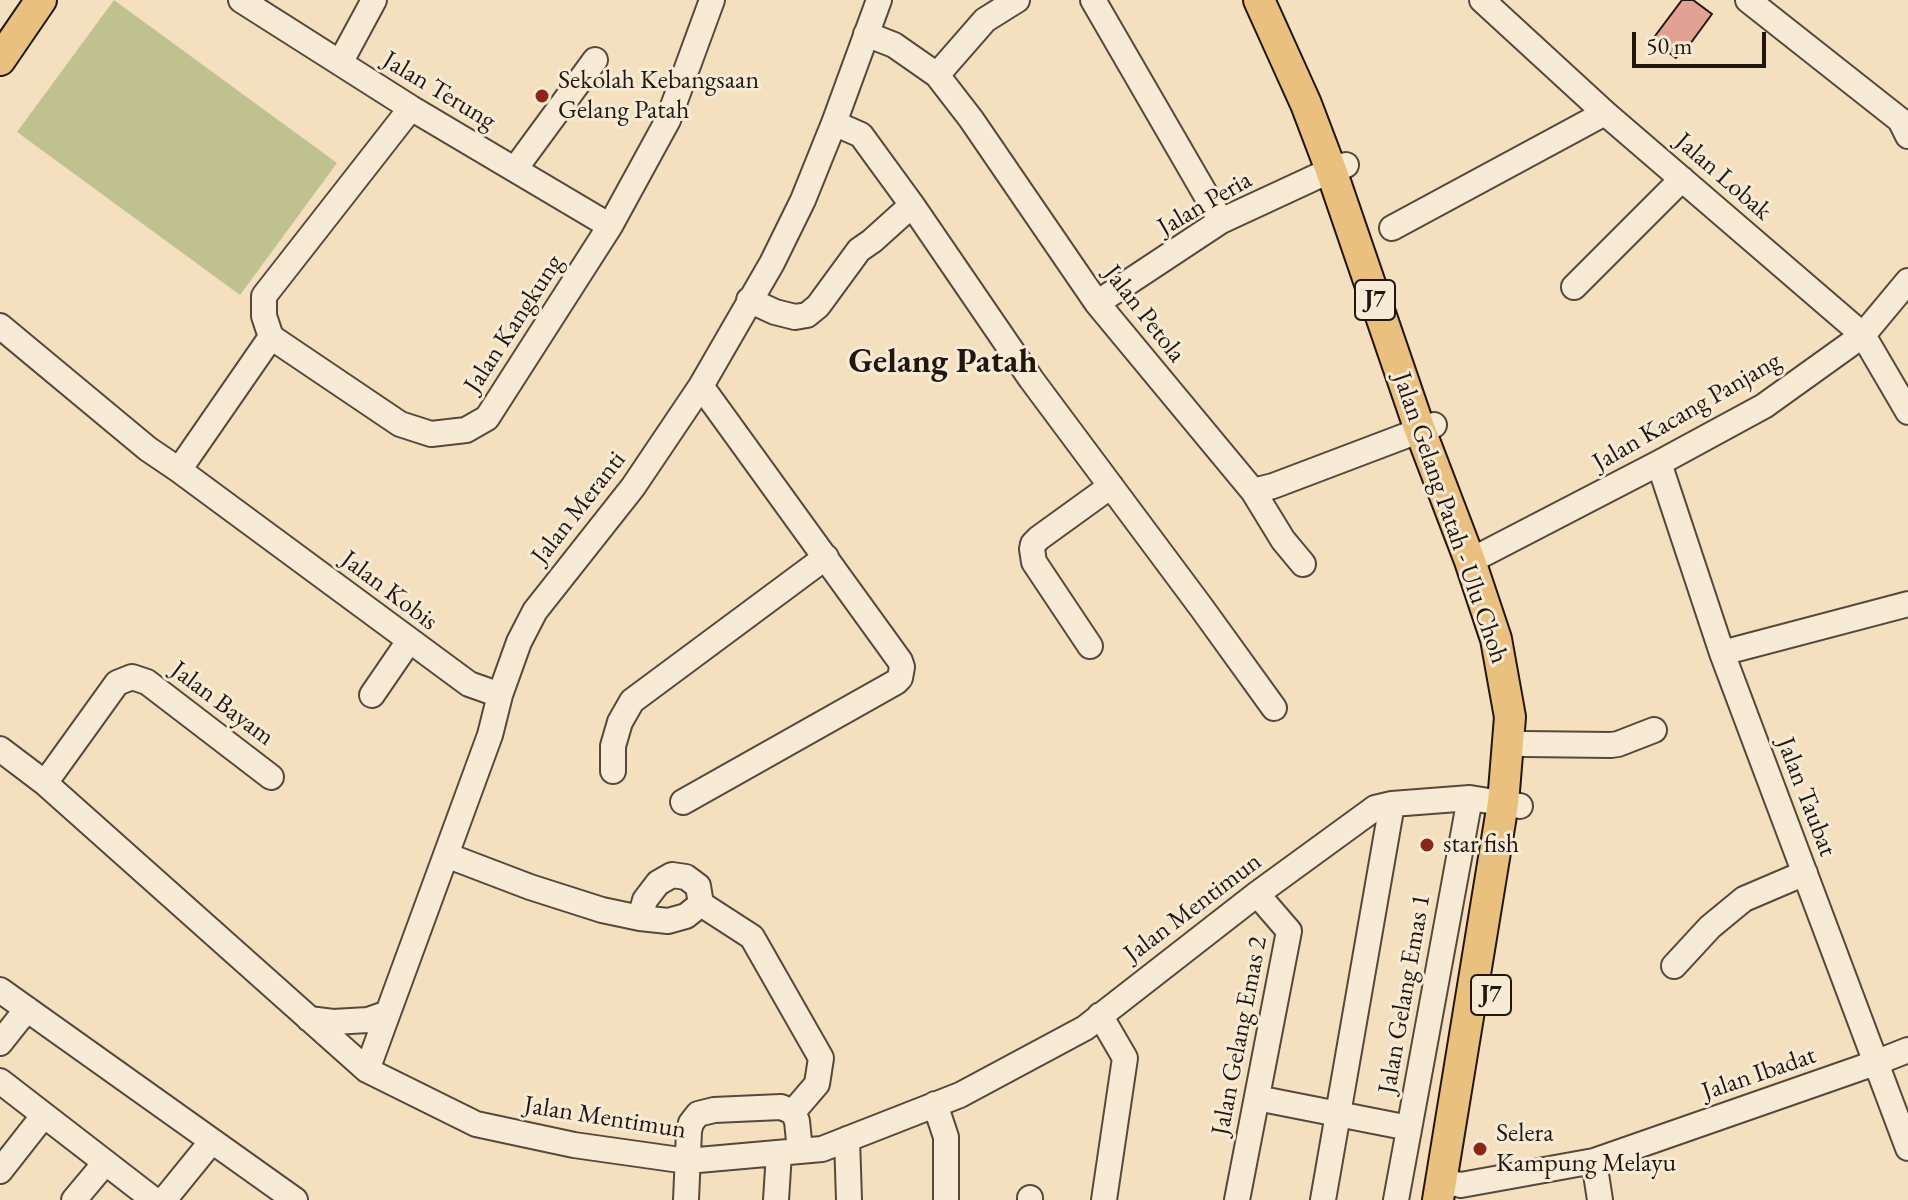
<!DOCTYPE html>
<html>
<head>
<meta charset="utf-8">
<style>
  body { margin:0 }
  #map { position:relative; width:1908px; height:1200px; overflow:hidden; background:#f4e0be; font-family:"EB Garamond",serif }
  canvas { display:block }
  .scale { position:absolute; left:1632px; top:32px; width:134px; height:36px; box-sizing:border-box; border:4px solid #211710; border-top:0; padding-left:10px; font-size:24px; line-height:28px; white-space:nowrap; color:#211710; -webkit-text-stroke:6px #f8ebd5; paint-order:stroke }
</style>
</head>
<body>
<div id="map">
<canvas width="1908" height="1200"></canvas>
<div class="scale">50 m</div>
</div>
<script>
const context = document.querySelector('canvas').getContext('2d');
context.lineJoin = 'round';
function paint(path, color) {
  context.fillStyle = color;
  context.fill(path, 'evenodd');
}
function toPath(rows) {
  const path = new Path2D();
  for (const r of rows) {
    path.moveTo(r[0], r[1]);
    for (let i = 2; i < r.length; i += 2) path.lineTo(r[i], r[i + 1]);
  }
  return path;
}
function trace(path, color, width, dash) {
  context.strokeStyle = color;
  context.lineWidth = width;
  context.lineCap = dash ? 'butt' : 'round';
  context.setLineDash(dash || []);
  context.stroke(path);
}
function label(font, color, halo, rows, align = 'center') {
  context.font = font + ' "EB Garamond",serif';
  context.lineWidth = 6;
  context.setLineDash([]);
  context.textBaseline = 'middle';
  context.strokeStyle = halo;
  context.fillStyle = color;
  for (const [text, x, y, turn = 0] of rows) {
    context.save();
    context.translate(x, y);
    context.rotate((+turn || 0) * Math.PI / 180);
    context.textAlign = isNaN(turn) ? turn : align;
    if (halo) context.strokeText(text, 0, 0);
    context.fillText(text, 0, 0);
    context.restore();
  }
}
const green = toPath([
  [114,0,337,163,240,295,17,132]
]);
const building = toPath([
  [1682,0,1693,0,1712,14,1682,55,1680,53,1676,58,1652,40,1682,0]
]);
const minor = toPath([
  [241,0,411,108,610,226],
  [1093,0,1221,221],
  [1482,0,1605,113,1863,335,1908,412],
  [1748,0,1900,120,1908,136],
  [866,34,894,45,937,75,971,119,1097,303,1253,491,1283,540,1303,564],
  [340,63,374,0],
  [937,75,985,20,1017,0],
  [411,108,264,296,264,316,271,337,400,424,431,434,466,430,487,418,610,226,668,120,712,0],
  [834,123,861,135,912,205,1031,379,1201,607,1274,708],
  [515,169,595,60],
  [1392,228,1605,113],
  [1574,287,1682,179],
  [749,300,775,312,795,317,807,315,818,306,859,250,872,241,912,205],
  [1097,303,1221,221,1331,170,1346,165],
  [0,326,148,449,179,470,469,684,500,695],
  [1659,463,1722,653,1908,1148],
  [179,470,271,337],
  [1253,491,1273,486,1434,425],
  [1470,561,1659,463,1764,406,1863,335,1908,281],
  [1090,646,1034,562,1032,549,1033,544,1039,538,1111,486],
  [1722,653,1908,604],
  [372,695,409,641],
  [1524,744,1611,745,1618,744,1654,730],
  [0,749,45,783,367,1070,476,1124,574,1145,687,1161,822,1149,960,1095,1085,1028,1257,894,1375,808,1392,804,1470,798,1520,806],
  [613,771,613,746,620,722,632,701,826,557],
  [45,783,117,683,132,677,147,682,271,777],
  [683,802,896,682,900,678,902,667,900,661,701,386],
  [446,855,530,887,602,910,640,918,668,921,686,916,701,904,698,886,686,877,672,875,658,883,645,900,640,918],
  [701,904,752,937,821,1058,817,1084,793,1112],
  [1674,966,1710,927,1744,899,1805,873],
  [0,990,295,1200],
  [1100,1015,1125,1058,1104,1200],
  [309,1019,333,1022,368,1020,388,1013],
  [0,1043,27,1009],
  [367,1070,490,735,500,695,519,642,535,611,633,487,701,386,772,263,803,200,834,123,879,0],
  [0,1081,154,1200],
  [1257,1098,1409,1128],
  [935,1104,946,1137,946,1200],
  [847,1139,849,1200],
  [1594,1161,1600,1200],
  [0,1171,44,1115],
  [1441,1181,1461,1185,1594,1161,1875,1063,1908,1050],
  [74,1200,105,1163],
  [164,1200,212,1141],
  [686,1200,689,1131,691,1123,698,1114,714,1110,781,1107,793,1112,797,1121,800,1151],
  [776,1200,779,1153],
  [1030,1200,1030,1198],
  [1237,1200,1289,931,1257,894],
  [1323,1200,1392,804],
  [1396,1200,1470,798]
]);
const major = toPath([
  [1259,0,1306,104,1331,170,1420,430,1470,561,1496,639,1510,717,1503,803,1438,1200],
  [0,60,41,0]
]);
const markers = [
  [542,96,8,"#8f2418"],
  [1427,845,8,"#8f2418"],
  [1480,1149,8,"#8f2418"]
];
const shields = [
  [1375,300,40],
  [1491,995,40]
];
const shieldNames = [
  ["J7",1375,300],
  ["J7",1491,995]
];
const poiNames = [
  ["Sekolah Kebangsaan",558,81],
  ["Gelang Patah",558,111],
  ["star fish",1443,845],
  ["Selera",1496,1134],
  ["Kampung Melayu",1496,1164]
];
const streetNames = [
  ["Jalan Terung",439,91,31],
  ["Jalan Lobak",1723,177,41],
  ["Jalan Peria",1205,204,-30],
  ["Jalan Petola",1144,314,52],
  ["Jalan Kangkung",514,324,-57],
  ["Jalan Kacang Panjang",1687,412,-30],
  ["Jalan Meranti",579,508,-52],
  ["Jalan Gelang Patah - Ulu Choh",1450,518,71],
  ["Jalan Kobis",389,591,37],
  ["Jalan Bayam",222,704,37],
  ["Jalan Taubat",1806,797,69],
  ["Jalan Mentimun",1193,908,-37],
  ["Jalan Gelang Emas 1",1405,994,-80],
  ["Jalan Gelang Emas 2",1240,1036,-79],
  ["Jalan Ibadat",1759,1074,-19],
  ["Jalan Mentimun",605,1118,9]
];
const districtNames = [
  ["Gelang Patah",943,363]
];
paint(green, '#bfc18f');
paint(building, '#e1a193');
trace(building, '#211710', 2);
trace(minor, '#56493c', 28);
trace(major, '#211710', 34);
trace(minor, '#f8ebd5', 24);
trace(major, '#eac07f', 30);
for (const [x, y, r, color] of markers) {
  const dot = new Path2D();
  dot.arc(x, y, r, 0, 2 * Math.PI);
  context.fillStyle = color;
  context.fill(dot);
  trace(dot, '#f8ebd5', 3);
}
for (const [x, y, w] of shields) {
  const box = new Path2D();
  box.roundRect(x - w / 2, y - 20, w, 40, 6);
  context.fillStyle = '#f8ebd5';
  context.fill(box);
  trace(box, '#211710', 2);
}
label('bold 24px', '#211710', null, shieldNames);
label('26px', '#211710', '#f8ebd5', poiNames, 'left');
label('26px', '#211710', '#f8ebd5', streetNames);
label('bold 34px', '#211710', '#f8ebd5', districtNames);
</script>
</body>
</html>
